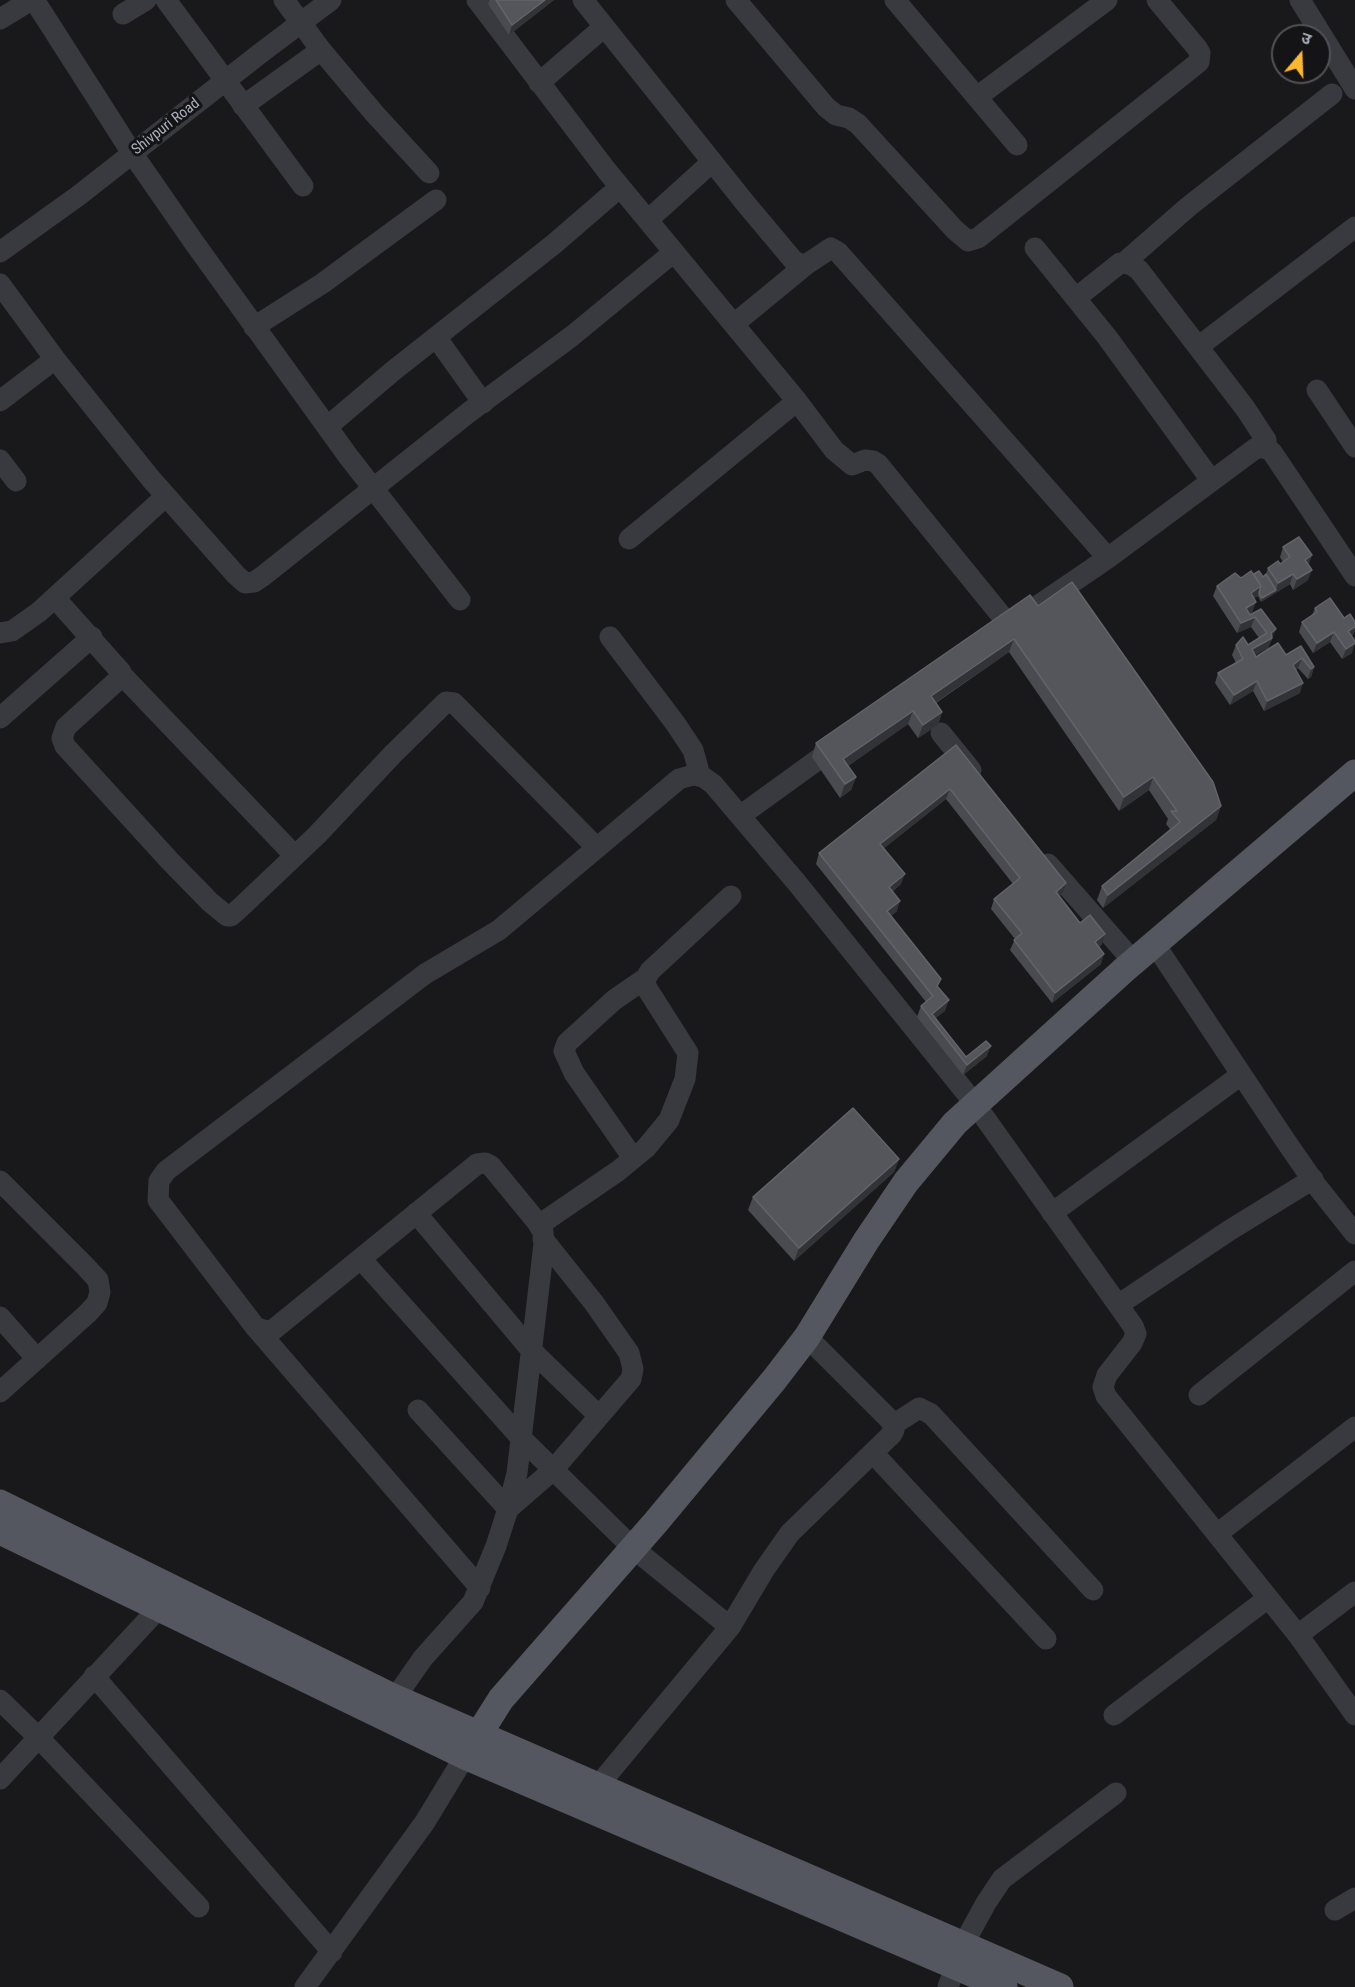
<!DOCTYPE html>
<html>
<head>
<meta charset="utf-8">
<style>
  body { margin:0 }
  #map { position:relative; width:1355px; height:1987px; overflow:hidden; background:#19191b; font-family:"Roboto Condensed","Noto Sans Devanagari",sans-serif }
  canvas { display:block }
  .north { position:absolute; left:1271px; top:24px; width:60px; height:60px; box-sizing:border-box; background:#141416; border:2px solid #505258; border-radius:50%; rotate:19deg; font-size:16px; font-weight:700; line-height:24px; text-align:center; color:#aaafbb }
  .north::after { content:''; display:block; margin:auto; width:21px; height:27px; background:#fdb92e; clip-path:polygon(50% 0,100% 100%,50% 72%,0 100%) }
</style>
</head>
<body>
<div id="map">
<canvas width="1355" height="1987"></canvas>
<div class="north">उ</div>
</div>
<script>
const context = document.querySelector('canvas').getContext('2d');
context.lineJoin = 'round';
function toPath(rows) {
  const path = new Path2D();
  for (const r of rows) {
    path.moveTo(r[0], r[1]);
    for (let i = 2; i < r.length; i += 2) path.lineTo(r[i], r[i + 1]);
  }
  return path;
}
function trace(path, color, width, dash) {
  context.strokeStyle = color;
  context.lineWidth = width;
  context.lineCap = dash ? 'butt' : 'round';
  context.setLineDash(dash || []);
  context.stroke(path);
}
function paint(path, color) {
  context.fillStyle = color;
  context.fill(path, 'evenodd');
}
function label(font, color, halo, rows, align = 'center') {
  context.font = font + ' "Roboto Condensed",sans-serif';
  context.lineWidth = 6;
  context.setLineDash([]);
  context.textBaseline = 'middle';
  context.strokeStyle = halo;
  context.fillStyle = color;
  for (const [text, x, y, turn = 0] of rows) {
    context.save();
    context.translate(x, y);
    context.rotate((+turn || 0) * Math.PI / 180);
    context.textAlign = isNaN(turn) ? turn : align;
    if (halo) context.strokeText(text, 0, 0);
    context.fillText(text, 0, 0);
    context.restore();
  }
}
const minor = toPath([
  [166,0,303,186],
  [284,0,321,50,374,113,429,173],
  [477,0,607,171,797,401,834,450,852,465,865,460,873,461,878,464,1009,625],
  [583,0,746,204,793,260,800,264,807,264,831,248,838,252,1108,558],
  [736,0,826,107,836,115,849,118,858,124,955,230,968,241,978,238,1199,62,1200,53,1197,48,1157,0],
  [895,0,1017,145],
  [1300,0,1355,89],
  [123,14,146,0],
  [0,19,28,2,33,2,38,6,132,153,193,241,348,456,460,600],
  [539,83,604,27],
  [977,97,1107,0],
  [243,106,321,50],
  [648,220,712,162],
  [1035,248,1107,337,1211,480],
  [0,252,78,196,262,52,331,0],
  [1125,262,1188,207,1332,94],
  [0,284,55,359,151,479,236,575,245,583,254,582,263,576,468,413,572,336,674,252],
  [1076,298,1120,263,1130,264,1139,270,1245,408,1266,440,1267,449],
  [734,324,807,264],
  [254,327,323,283,436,200],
  [436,337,483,403],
  [1198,347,1355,227],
  [1317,390,1355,447],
  [0,401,55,359],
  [327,427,393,371,554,244,620,187],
  [0,460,16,481],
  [629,539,797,401],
  [55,598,121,672,119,679,66,727,62,738,65,746,169,860,210,902,227,916,231,916,240,908,317,835,393,754,446,702,454,703,597,848],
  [1014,622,1108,558,1256,448,1265,448,1272,452,1355,576],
  [0,633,12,631,39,612,166,496],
  [610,637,675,723,693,750,698,768,698,776],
  [122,675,295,856],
  [0,718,92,637],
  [941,733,971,770],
  [740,816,838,745],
  [1048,864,1133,961],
  [1154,943,1285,1140,1316,1185,1355,1234],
  [633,1158,574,1073,564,1051,567,1043,614,1000,646,978],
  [0,1181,85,1266,98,1280,100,1292,97,1303,88,1313,0,1392],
  [416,1213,531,1350,599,1416],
  [1052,1213,1241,1075],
  [539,1225,618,1171,646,1148,669,1120,685,1079,688,1053,648,990,645,984,646,978,650,971,731,896],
  [361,1259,521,1438,633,1548,730,1627],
  [1118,1305,1230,1230,1313,1179],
  [0,1317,37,1359],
  [256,1328,480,1588],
  [1199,1395,1355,1271],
  [418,1410,508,1509,553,1470,631,1379,633,1369,629,1353,594,1303,543,1239],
  [893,1425,919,1408,931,1414,1093,1590],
  [873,1453,1046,1639],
  [1217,1534,1355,1427],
  [1298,1635,1355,1592],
  [94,1676,332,1952],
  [395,1698,423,1658,473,1602,496,1546,508,1509,517,1473,544,1244,543,1232,537,1222,491,1166,485,1163,477,1164,273,1330,267,1331,256,1328,158,1200,159,1181,166,1171,425,974,499,930,679,779,693,775,703,777,713,784,797,883,975,1104,1133,1326,1136,1334,1132,1343,1107,1375,1103,1387,1106,1396,1298,1635,1355,1715],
  [0,1700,39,1738,199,1907],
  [1114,1715,1268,1598],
  [0,1779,159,1608,167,1595],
  [597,1787,730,1627,764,1570,790,1533,892,1434,894,1430,891,1421,807,1337],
  [1335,1910,1355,1898],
  [305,1987,425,1822,465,1756],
  [948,1987,963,1945,986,1903,1002,1879,1116,1793]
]);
const major = toPath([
  [0,1503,395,1698,1060,1987],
  [0,1531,465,1756,1004,1987],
  [465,1756,501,1699,656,1522,774,1380,807,1337,866,1241,906,1182,955,1123,1125,969,1355,773]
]);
const wall = toPath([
  [490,0,554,0,509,35,488,4],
  [1283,547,1312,555,1308,565,1308,580,1293,590,1290,584,1261,602,1258,596,1254,598,1252,613,1250,614,1250,615,1261,609,1272,639,1268,648,1255,655,1256,657,1286,655,1301,646,1314,667,1311,677,1308,679,1298,668,1296,670,1300,693,1264,711,1253,691,1230,705,1215,683,1218,673,1236,663,1232,655,1236,645,1248,645,1259,638,1251,627,1237,633,1213,596,1217,586,1254,574,1263,577,1266,574,1268,568,1283,562,1280,557],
  [1038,606,1221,806,1216,820,1103,908,1097,900,1102,886,1170,829,1166,824,1168,819,1149,790,1119,811,1009,652,936,703,942,712,938,725,918,738,908,724,848,766,856,777,851,790,840,798,812,757,816,743],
  [1315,608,1353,635,1352,636,1352,653,1342,659,1330,642,1313,653,1299,632,1302,622,1312,615],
  [956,745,1063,893,1059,896,1080,923,1102,944,1099,947,1101,964,1052,1003,1010,950,1015,939,991,909,994,899,1013,884,946,799,884,848,901,884,893,891,897,911,891,916,938,987,945,1011,935,1018,966,1057,987,1056,963,1075,917,1017,921,1006,926,1002,816,864,819,853],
  [899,1159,894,1172,794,1261,748,1210,753,1197]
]);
const shadedWall = toPath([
  [545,0,554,0,509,35,512,25],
  [1312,555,1308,566,1305,560],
  [1312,570,1308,580,1293,590,1297,579],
  [1293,574,1290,584,1261,602,1262,598,1276,590,1278,583],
  [1261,586,1258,596,1247,603,1251,593],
  [1256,602,1252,613,1242,618,1246,608],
  [1255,617,1251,627,1237,633,1241,623],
  [1355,627,1355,631,1353,635,1345,641,1348,631],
  [1276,629,1268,648,1248,659,1252,649],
  [1334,632,1330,642,1313,653,1317,643],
  [1014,639,1009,652,926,709,931,696],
  [1355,643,1352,653,1342,659,1346,649],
  [1302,658,1298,668,1290,675,1293,665],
  [1314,667,1311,677,1308,679,1311,669],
  [1257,681,1253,691,1230,705,1234,695],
  [1303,683,1300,693,1264,711,1267,701],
  [913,711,908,724,838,773,843,759],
  [942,712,938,725,918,738,923,725],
  [856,777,851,790,840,798,845,784],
  [1153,777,1149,790,1119,811,1124,797],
  [950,789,946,799,877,854,880,844],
  [1221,806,1216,820,1103,908,1108,895],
  [905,874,901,884,885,897,889,887],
  [1066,883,1063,893,1052,902,1056,892],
  [900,901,897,911,883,922,887,911],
  [1105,934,1102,944,1091,953,1095,942],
  [1104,954,1101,964,1052,1003,1055,993],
  [949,1000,945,1011,932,1021,932,1014],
  [991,1046,987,1056,963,1075,967,1065],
  [899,1159,894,1172,794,1261,799,1248]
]);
const building = toPath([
  [496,0,545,0,512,25,496,0],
  [1299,537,1312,555,1305,560,1312,570,1297,579,1293,574,1278,583,1268,568,1278,561,1280,564,1290,557,1283,547,1299,537],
  [1251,571,1261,586,1251,593,1256,602,1246,608,1250,615,1261,609,1276,629,1271,633,1272,638,1252,649,1256,657,1278,643,1286,655,1301,646,1314,667,1311,669,1302,658,1293,665,1303,683,1267,701,1257,681,1234,695,1218,673,1243,659,1236,645,1243,637,1248,645,1267,633,1255,617,1241,623,1217,586,1235,573,1241,578,1251,571],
  [1259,571,1263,577,1266,574,1276,590,1262,598,1259,593,1261,586,1254,574,1259,571],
  [1072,582,1213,782,1221,806,1108,895,1102,886,1180,822,1171,811,1177,811,1153,777,1124,797,1014,639,931,696,942,712,923,725,913,711,843,759,856,777,845,784,816,743,1030,595,1038,606,1072,582],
  [1330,598,1344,618,1350,614,1355,622,1355,627,1348,631,1355,641,1355,643,1346,649,1334,632,1317,643,1302,622,1317,612,1315,608,1330,598],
  [956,745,1066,883,1056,892,1080,923,1090,915,1105,934,1095,942,1104,954,1055,993,1014,940,1022,933,994,899,1020,878,950,789,880,844,905,874,889,887,900,901,887,911,941,979,937,986,949,1000,932,1014,966,1057,986,1041,991,1046,967,1065,921,1006,933,996,819,853,956,745],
  [853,1108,899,1159,799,1248,753,1197,853,1108]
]);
const streetNames = [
  ["Shivpuri Road",166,127,-38]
];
trace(minor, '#393a40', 21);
trace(major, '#555760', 27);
paint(wall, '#4a4b50');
paint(shadedWall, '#323336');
paint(building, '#55565c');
trace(building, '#62646a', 1.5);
label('15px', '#aaafbb', '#141416', streetNames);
</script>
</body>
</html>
